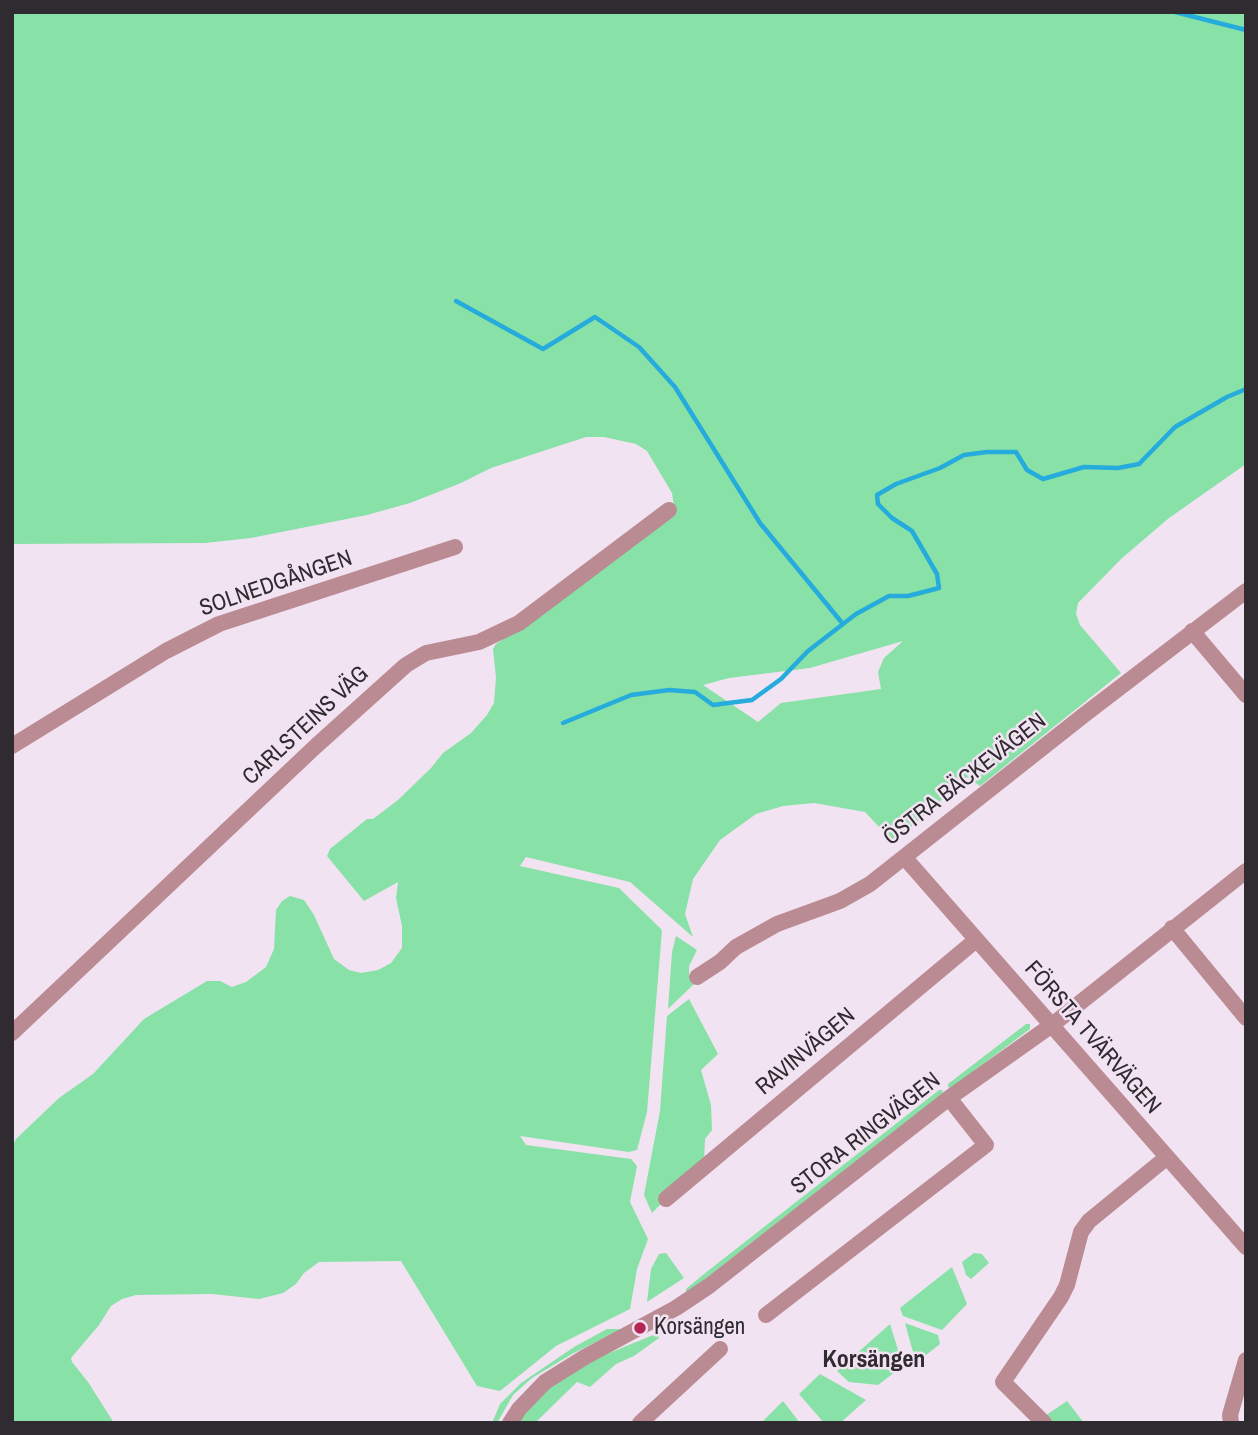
<!DOCTYPE html>
<html>
<head>
<meta charset="utf-8">
<style>
  body { margin:0 }
  #map { position:relative; width:1258px; height:1435px; overflow:hidden; background:#f2e3f2; font-family:"Archivo Narrow",sans-serif }
  canvas { display:block }
  .frame { position:absolute; inset:0; border:14px solid #302b30; pointer-events:none }
</style>
</head>
<body>
<div id="map">
<canvas width="1258" height="1435"></canvas>
<div class="frame"></div>
</div>
<script>
const context = document.querySelector('canvas').getContext('2d');
context.lineJoin = 'round';
function paint(path, color) {
  context.fillStyle = color;
  context.fill(path, 'evenodd');
}
function toPath(rows) {
  const path = new Path2D();
  for (const r of rows) {
    path.moveTo(r[0], r[1]);
    for (let i = 2; i < r.length; i += 2) path.lineTo(r[i], r[i + 1]);
  }
  return path;
}
function trace(path, color, width, dash) {
  context.strokeStyle = color;
  context.lineWidth = width;
  context.lineCap = dash ? 'butt' : 'round';
  context.setLineDash(dash || []);
  context.stroke(path);
}
function label(font, color, halo, rows, align = 'center') {
  context.font = font + ' "Archivo Narrow",sans-serif';
  context.lineWidth = 5;
  context.setLineDash([]);
  context.textBaseline = 'middle';
  context.strokeStyle = halo;
  context.fillStyle = color;
  for (const [text, x, y, turn = 0] of rows) {
    context.save();
    context.translate(x, y);
    context.rotate((+turn || 0) * Math.PI / 180);
    context.textAlign = isNaN(turn) ? turn : align;
    if (halo) context.strokeText(text, 0, 0);
    context.fillText(text, 0, 0);
    context.restore();
  }
}
const green = toPath([
  [12,12,1246,12,1246,464,1169,518,1121,559,1078,603,1076,614,1080,625,1121,673,980,786,967,777,894,843,865,812,814,803,783,806,756,814,720,840,693,879,685,914,693,937,630,882,526,857,520,866,619,888,662,930,647,1112,637,1150,629,1152,520,1136,526,1145,631,1159,637,1166,630,1202,648,1239,637,1269,630,1309,556,1346,500,1391,477,1386,401,1261,319,1262,304,1273,296,1284,283,1293,259,1299,212,1294,136,1295,122,1299,111,1306,99,1325,71,1358,72,1362,88,1382,114,1423,12,1423,12,1147,16,1139,59,1098,93,1074,144,1019,207,981,220,981,232,987,246,982,266,967,274,949,276,910,282,901,290,896,304,900,314,915,334,959,349,970,361,973,378,970,391,963,402,948,402,926,396,898,398,882,364,901,327,856,330,849,367,819,373,819,398,800,431,768,443,753,471,733,487,715,494,703,496,677,493,649,496,644,520,628,674,506,672,493,647,451,636,444,604,437,586,437,491,468,461,483,410,503,367,515,251,538,205,543,12,544],
  [903,641,884,658,878,672,881,689,781,703,758,722,703,685,729,678,810,668],
  [676,936,697,950,689,966,689,976,694,984,668,1009,672,952],
  [689,999,718,1054,701,1070,711,1105,712,1130,705,1139,704,1161,652,1213,644,1195,660,1111,667,1016],
  [1026,1024,1030,1024,1030,1029,951,1088,948,1087,948,1084],
  [939,1090,943,1090,942,1094,686,1294,686,1289,704,1274],
  [666,1253,684,1278,647,1302,651,1269,659,1254],
  [974,1253,982,1254,989,1263,971,1279,966,1275,962,1262],
  [952,1267,967,1304,942,1330,903,1316,900,1308],
  [905,1323,938,1335,940,1344,916,1363],
  [890,1324,903,1366,878,1385,849,1382,837,1371],
  [607,1329,622,1329,572,1354,532,1378,513,1395,497,1423,492,1423,500,1404,521,1383,574,1347],
  [658,1333,659,1338,634,1356,616,1364,590,1387,577,1382,535,1423,516,1423,542,1391,602,1356],
  [820,1374,866,1400,840,1423,824,1423,799,1394],
  [783,1401,800,1423,762,1423,764,1420],
  [1067,1401,1084,1423,1046,1423,1042,1418]
]);
const stream = toPath([
  [1175,12,1246,30],
  [456,301,543,349,595,317,639,347,675,387,760,523,843,624],
  [563,723,631,695,669,690,695,692,713,705,752,700,781,679,808,651,856,614,889,596,908,596,939,588,937,574,912,531,892,518,878,504,877,495,896,484,940,468,964,455,987,452,1016,452,1027,470,1043,479,1084,467,1118,468,1139,464,1175,427,1227,397,1246,389]
]);
const minor = toPath([
  [1192,631,1246,695],
  [12,746,166,651,219,624,455,547],
  [905,858,1246,1247],
  [1172,928,1246,1018],
  [697,977,720,962,736,947,777,924,840,901,870,884,1084,715,1246,591],
  [12,1033,316,746,406,665,426,653,479,642,519,623,669,510],
  [666,1199,976,940],
  [766,1315,986,1145,949,1098],
  [510,1423,519,1409,545,1382,585,1357,676,1308,709,1286,949,1098,1052,1025,1246,871],
  [640,1423,720,1349],
  [1044,1423,1003,1382,1061,1297,1067,1285,1081,1232,1089,1221,1166,1158],
  [1231,1423,1230,1415,1246,1360]
]);
const markers = [
  [640,1328,7,"#b52655"]
];
const streetNames = [
  ["SOLNEDGÅNGEN",276,584,-19],
  ["CARLSTEINS VÄG",306,726,-43],
  ["ÖSTRA BÄCKEVÄGEN",965,780,-38],
  ["FÖRSTA TVÄRVÄGEN",1092,1038,49],
  ["RAVINVÄGEN",806,1052,-40],
  ["STORA RINGVÄGEN",866,1134,-38]
];
const poiNames = [
  ["Korsängen",654,1328]
];
const neighbourhoodNames = [
  ["Korsängen",874,1361]
];
paint(green, '#88e1a7');
trace(stream, '#25acdd', 4.5);
trace(minor, '#ba8b93', 16);
for (const [x, y, r, color] of markers) {
  const dot = new Path2D();
  dot.arc(x, y, r, 0, 2 * Math.PI);
  context.fillStyle = color;
  context.fill(dot);
  trace(dot, '#f2e3f2', 2.5);
}
label('23px', '#302b30', '#f2e3f2', streetNames);
label('23px', '#302b30', '#f2e3f2', poiNames, 'left');
label('bold 24px', '#302b30', '#f2e3f2', neighbourhoodNames);
</script>
</body>
</html>
